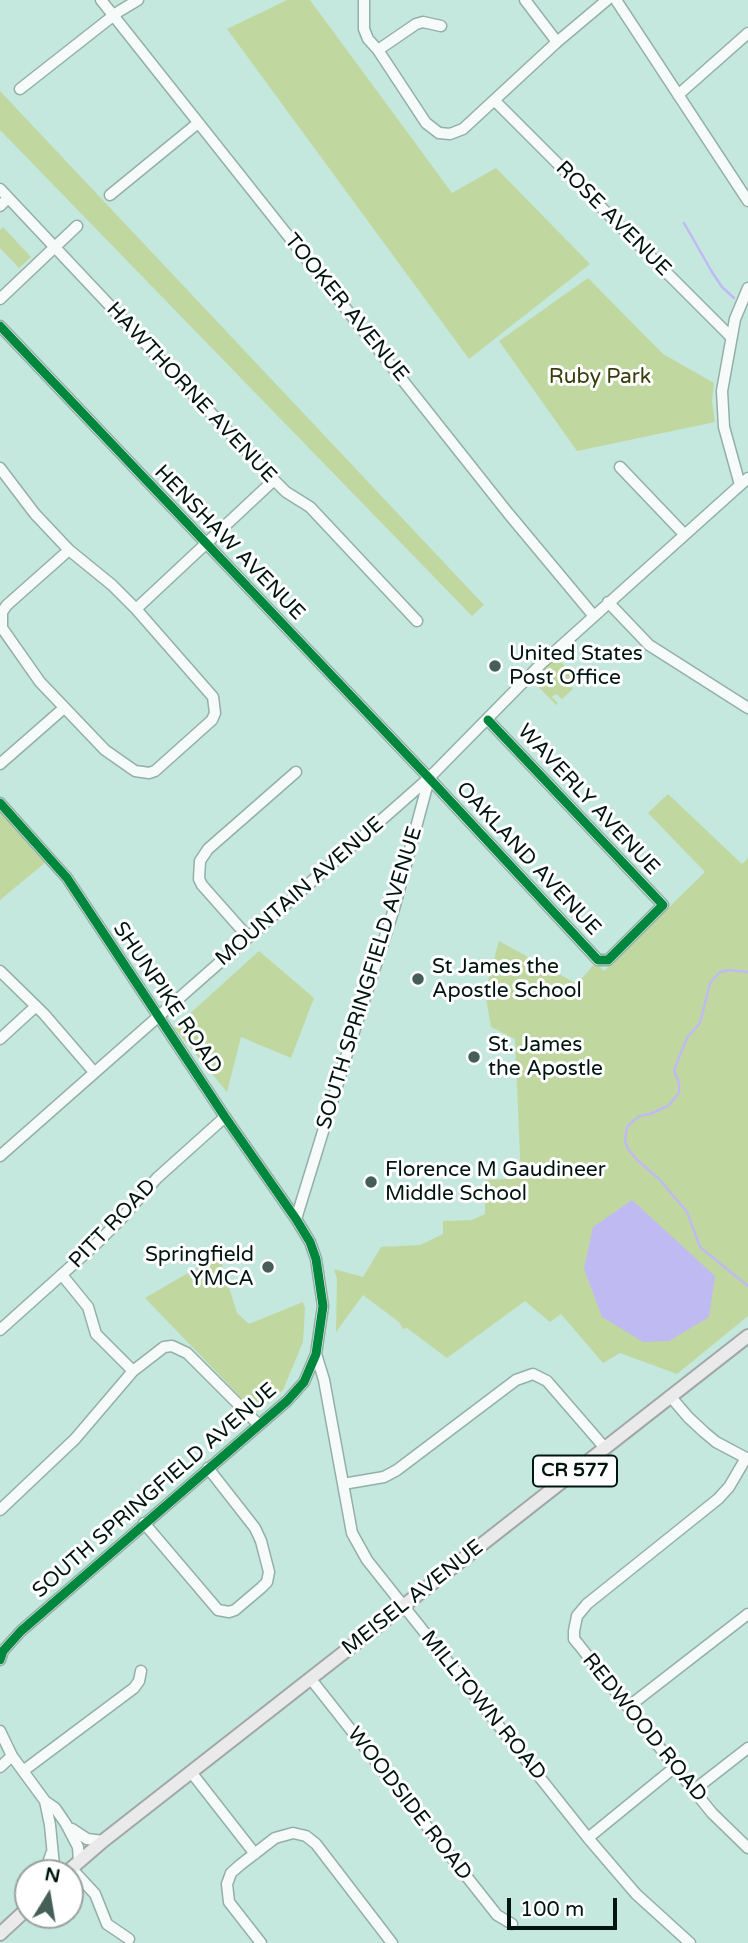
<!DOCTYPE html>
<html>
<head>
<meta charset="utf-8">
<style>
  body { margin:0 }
  #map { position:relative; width:748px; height:1943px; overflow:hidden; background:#c4e7de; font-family:"Varela Round",sans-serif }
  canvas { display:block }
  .north { position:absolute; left:14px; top:1859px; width:70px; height:70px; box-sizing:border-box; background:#fff; border:2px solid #99a19f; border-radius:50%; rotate:11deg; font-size:19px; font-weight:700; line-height:28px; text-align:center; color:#001510 }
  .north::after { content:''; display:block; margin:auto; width:24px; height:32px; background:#455e58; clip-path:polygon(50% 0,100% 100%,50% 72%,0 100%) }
  .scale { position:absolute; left:507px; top:1898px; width:110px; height:32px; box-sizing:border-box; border:4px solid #001510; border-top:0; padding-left:9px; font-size:21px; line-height:24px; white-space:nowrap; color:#001510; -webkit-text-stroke:5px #fff; paint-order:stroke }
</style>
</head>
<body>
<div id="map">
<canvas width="748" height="1943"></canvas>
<div class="north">N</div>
<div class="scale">100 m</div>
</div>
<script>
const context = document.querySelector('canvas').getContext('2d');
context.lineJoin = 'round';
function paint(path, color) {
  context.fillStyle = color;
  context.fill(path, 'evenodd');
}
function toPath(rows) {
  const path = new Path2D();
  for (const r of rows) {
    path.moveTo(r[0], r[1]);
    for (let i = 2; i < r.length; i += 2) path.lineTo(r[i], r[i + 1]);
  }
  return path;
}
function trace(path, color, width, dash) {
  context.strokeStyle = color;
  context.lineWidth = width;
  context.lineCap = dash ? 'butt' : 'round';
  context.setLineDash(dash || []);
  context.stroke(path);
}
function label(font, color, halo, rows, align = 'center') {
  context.font = font + ' "Varela Round",sans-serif';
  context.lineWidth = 6;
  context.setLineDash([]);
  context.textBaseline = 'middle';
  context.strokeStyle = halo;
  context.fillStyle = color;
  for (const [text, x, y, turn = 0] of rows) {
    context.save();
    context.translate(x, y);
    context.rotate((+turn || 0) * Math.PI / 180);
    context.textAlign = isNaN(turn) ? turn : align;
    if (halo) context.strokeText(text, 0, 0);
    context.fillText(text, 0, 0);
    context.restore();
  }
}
const green = toPath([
  [287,0,310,0,452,193,496,168,590,264,469,359,227,29],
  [0,91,484,605,472,616,0,130],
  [3,227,31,257,19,268,0,248,0,230],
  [588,278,663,354,714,383,712,401,715,422,577,451,499,341],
  [556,657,580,681,576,684,572,679,568,682,573,689,562,699,556,694,552,697,558,703,556,705,533,681],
  [668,794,742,864,748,858,748,1316,677,1374,620,1353,603,1363,561,1314,550,1322,525,1301,447,1358,407,1328,403,1329,399,1322,363,1295,336,1332,337,1279,334,1269,363,1277,381,1247,420,1245,443,1234,443,1221,472,1220,485,1214,485,1180,521,1178,515,1039,491,1027,485,992,499,941,577,984,596,962,604,971,705,872,648,813],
  [0,811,46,862,0,900],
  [259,951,314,998,291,1058,241,1037,227,1092,174,1028],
  [219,1255,237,1313,249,1324,303,1302,305,1308,303,1342,283,1390,256,1413,145,1298]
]);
const water = toPath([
  [632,1200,715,1276,709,1317,669,1341,643,1342,602,1317,584,1269,593,1227]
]);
const stream = toPath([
  [684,223,712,272,722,287,734,298],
  [748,972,728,970,720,972,710,983,700,1023,687,1038,674,1070,679,1083,679,1093,668,1106,650,1114,640,1116,633,1121,627,1127,625,1141,628,1149,637,1160,659,1179,687,1212,700,1247,748,1286]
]);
const minor = toPath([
  [101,0,508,513,593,615],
  [364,0,364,29,368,39,378,50,426,123,439,133,450,134,463,129,557,42,607,0],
  [525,0,557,42],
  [616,0,748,201],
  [378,50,416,24,423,22,441,26],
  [20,89,118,12,138,0],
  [678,95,748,33],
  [495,101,731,337],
  [0,189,274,480,286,492,310,507,417,621],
  [110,195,198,123],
  [0,206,8,198],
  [0,299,77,226],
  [0,326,429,778,598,960,608,960,663,905,488,720],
  [620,467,684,534],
  [0,468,35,514,69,550,112,585,136,609,213,697,215,713,212,720,155,771,149,773,135,771,105,750,40,682,2,628,2,612,7,605,69,550],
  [740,485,724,427,722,391,735,319,748,288],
  [608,602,649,645,748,708],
  [136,609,274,480],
  [0,764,64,708],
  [0,803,67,878,225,1117,296,1219,310,1242,316,1259,323,1306,316,1354,304,1382,287,1401,21,1631,3,1651,0,1660],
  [248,937,202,885,199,879,200,861,208,849,296,772],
  [0,971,44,1014,94,1072],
  [0,1039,35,1007],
  [0,1156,429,778,542,663,748,478],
  [296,1219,350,1044,394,909,429,779],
  [62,1275,88,1307,96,1334,133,1371],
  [0,1330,97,1243,120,1220,157,1178,225,1117],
  [316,1354,324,1380,352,1533,367,1560,588,1838,636,1894,690,1943],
  [670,1396,688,1417,704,1432,716,1442,748,1459],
  [746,1458,729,1487,718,1499,587,1604,577,1616,574,1631,574,1639,579,1645,675,1767,712,1813,748,1848],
  [343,1484,384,1477,397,1470,516,1380,533,1374,547,1381,605,1448],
  [0,1510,75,1439,133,1371,164,1347,172,1346,187,1353,258,1424],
  [144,1523,218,1610,229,1612,235,1610,261,1588,267,1582,269,1572,261,1541,255,1528,208,1468],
  [310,1678,497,1915,512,1924],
  [628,1707,748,1614],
  [0,1731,12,1756,45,1801,55,1808,66,1824,78,1847,79,1862],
  [0,1767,12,1756],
  [23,1771,134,1688,139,1681,141,1671],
  [191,1772,255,1854],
  [694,1790,748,1748],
  [45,1801,50,1825,54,1866,60,1873],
  [72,1829,87,1839,103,1841],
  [588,1838,675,1767],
  [71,1868,95,1894,107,1924,129,1939],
  [45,1873,51,1854],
  [261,1943,229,1902,227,1884,231,1873,240,1865,275,1838,293,1833,306,1836,316,1844,392,1943]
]);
const major = toPath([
  [66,1873,103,1841,748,1336],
  [0,1934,28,1908]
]);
const cycleway = toPath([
  [0,326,429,778,598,960,608,960,663,905,488,720],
  [0,803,67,878,225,1117,296,1219,310,1242,316,1259,323,1306,316,1354,304,1382,287,1401,21,1631,3,1651,0,1660]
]);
const markers = [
  [495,666,7,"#455e58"],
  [418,979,7,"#455e58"],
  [474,1057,7,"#455e58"],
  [371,1182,7,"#455e58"],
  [268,1267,7,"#455e58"]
];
const shields = [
  [575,1471,84]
];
const shieldNames = [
  ["CR 577",575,1471]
];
const streetNames = [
  ["ROSE AVENUE",613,219,45],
  ["TOOKER AVENUE",346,308,51],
  ["HAWTHORNE AVENUE",191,393,47],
  ["HENSHAW AVENUE",229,543,46],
  ["WAVERLY AVENUE",588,800,47],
  ["OAKLAND AVENUE",528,859,47],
  ["MOUNTAIN AVENUE",300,892,-41],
  ["SOUTH SPRINGFIELD AVENUE",370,978,-73],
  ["SHUNPIKE ROAD",167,998,56],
  ["PITT ROAD",113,1224,-46],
  ["SOUTH SPRINGFIELD AVENUE",155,1491,-41],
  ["MEISEL AVENUE",413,1598,-38],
  ["MILLTOWN ROAD",483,1706,51],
  ["REDWOOD ROAD",644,1728,51],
  ["WOODSIDE ROAD",409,1804,52]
];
const parkNames = [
  ["Ruby Park",600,377]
];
const poiNames = [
  ["United States",509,654],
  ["Post Office",509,678],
  ["St James the",432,967],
  ["Apostle School",432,991],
  ["St. James",488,1045],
  ["the Apostle",488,1069],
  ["Florence M Gaudineer",385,1170],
  ["Middle School",385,1194],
  ["Springfield",254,1255,"right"],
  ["YMCA",254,1279,"right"]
];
paint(green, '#c0d89f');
paint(water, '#c0baf2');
trace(stream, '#c0baf2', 2.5);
trace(minor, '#94afa8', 13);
trace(major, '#a0a7a6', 16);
trace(minor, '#f6fbfa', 10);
trace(major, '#eaeaeb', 12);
trace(cycleway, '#00873e', 9);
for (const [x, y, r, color] of markers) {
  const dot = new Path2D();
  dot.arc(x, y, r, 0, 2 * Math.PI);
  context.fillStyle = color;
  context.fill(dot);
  trace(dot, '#fff', 2.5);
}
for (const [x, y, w] of shields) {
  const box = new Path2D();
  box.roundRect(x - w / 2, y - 15.5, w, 31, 5);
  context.fillStyle = '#fff';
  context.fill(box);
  trace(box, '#001510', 2);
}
label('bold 19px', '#001510', null, shieldNames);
label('21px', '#001510', '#fff', streetNames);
label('21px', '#383e0b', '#fff', parkNames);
label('21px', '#001510', '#fff', poiNames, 'left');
</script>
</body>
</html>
